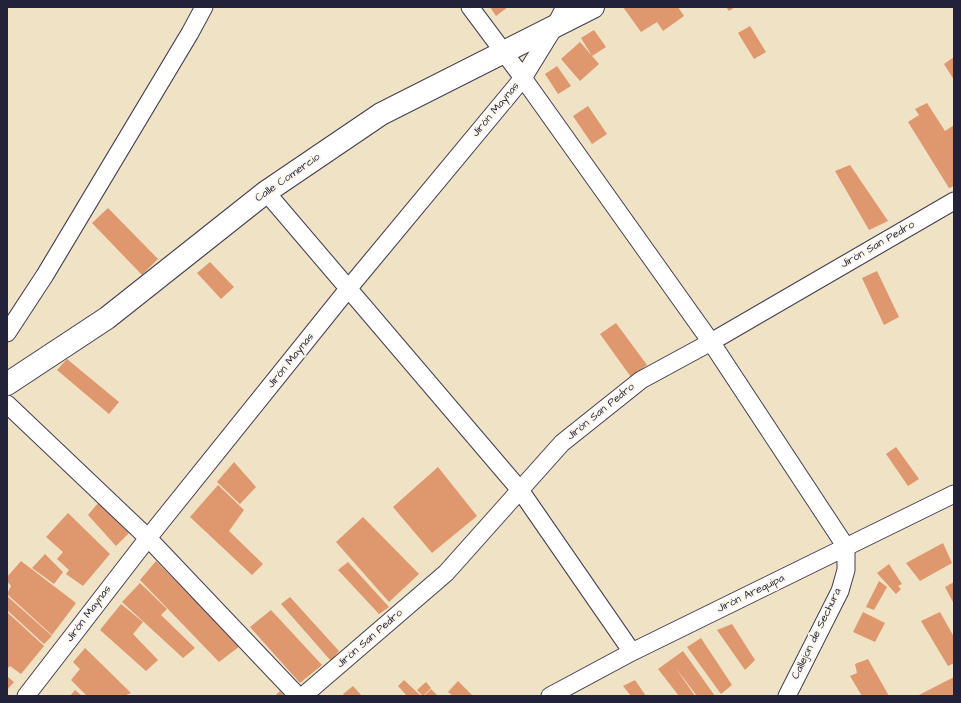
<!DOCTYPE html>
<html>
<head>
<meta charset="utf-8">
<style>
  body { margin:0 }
  #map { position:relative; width:961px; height:703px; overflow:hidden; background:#f0e2c4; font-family:"Architects Daughter",sans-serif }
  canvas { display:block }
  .frame { position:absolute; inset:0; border:8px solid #22223b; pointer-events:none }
</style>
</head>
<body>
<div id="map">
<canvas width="961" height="703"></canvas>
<div class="frame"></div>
</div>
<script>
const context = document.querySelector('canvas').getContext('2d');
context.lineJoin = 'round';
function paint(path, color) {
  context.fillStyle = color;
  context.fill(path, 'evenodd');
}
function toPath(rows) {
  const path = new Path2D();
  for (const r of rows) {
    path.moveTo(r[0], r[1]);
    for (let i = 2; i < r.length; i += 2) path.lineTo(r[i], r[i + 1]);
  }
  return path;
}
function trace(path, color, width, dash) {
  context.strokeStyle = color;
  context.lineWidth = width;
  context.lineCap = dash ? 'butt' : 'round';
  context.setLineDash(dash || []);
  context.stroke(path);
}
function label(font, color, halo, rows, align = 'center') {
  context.font = font + ' "Architects Daughter",sans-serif';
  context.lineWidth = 4;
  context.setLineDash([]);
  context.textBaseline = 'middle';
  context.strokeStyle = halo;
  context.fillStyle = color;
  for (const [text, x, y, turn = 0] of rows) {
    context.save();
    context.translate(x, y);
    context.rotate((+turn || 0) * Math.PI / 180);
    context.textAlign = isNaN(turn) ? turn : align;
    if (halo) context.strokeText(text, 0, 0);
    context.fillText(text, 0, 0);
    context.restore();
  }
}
const building = toPath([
  [490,7,508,7,496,16],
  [623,7,678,7,684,16,663,31,657,22,641,32],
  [726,7,735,7,729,11],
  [750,26,766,52,754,59,738,33],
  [594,30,606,47,592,56,581,38],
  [580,42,599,64,580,81,561,59],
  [954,57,954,80,944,64],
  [557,66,571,86,558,94,545,74],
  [927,103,945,131,954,125,954,186,949,188,908,122,919,115,915,109],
  [588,106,607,134,592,144,573,116],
  [850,165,888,221,869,230,835,171],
  [108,208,158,259,142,275,92,223],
  [210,262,234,287,221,299,197,273],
  [877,271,899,317,884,325,862,278],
  [616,323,647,365,631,377,600,334],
  [67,359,119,402,109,414,57,370],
  [896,447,919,479,908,486,886,454],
  [234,462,256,487,240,504,217,482],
  [438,467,477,516,432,553,393,507],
  [218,485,244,510,229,531,263,564,252,575,190,517],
  [99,502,129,533,116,546,88,515],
  [68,513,110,554,83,586,66,574,69,570,57,559,63,552,46,537],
  [363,517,419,574,389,602,336,542],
  [943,543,952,563,920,581,906,563],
  [45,554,63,572,54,584,32,568],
  [21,561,76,603,52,635,7,594,11,586,7,581,7,577],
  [156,561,240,646,219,662,140,580],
  [348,562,389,607,379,614,338,570],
  [889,564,902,584,898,586,901,589,896,594,877,573],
  [879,581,887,587,874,610,866,607],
  [954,582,954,604,945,587],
  [140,583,167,609,161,615,195,648,183,658,122,602],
  [7,596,52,636,44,644,7,610],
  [290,597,339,651,331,661,281,604],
  [121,604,143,622,133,634,158,660,146,671,100,630],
  [271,610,322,665,300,683,250,627],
  [7,612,44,646,21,674,10,666,7,669],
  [863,612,885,623,875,642,853,632],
  [940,612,954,637,954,663,948,666,921,621],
  [732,624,755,660,745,670,717,630],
  [701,638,732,685,721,694,687,647],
  [85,648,131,693,124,696,87,696,71,680,80,669,73,662],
  [683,651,715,696,697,696,675,667,695,696,679,696,658,669],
  [868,659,889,696,862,696,850,676,857,673,855,664],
  [7,676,14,682,7,690],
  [954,677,954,696,917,696],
  [404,680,421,696,407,696,398,686],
  [635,680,646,696,631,696,623,686],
  [458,681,473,696,453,696,448,692],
  [426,682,431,688,423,696,417,690],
  [353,686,362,696,345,696,343,694],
  [431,689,438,696,424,696],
  [75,690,82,696,70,696],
  [280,691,284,696,275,696]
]);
const street = toPath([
  [470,7,523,78,711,342,846,547,846,570,840,591,787,696],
  [266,192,520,490,632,652],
  [7,333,45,275,190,33,204,7],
  [7,404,148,538,298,696],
  [26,696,148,538,348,289,523,78,555,26,565,7],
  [303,696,446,573,562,443,641,380,711,342,954,201],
  [550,696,632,652,954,494]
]);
const secondary = toPath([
  [7,384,107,318,266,192,381,114,593,7]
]);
const streetNames = [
  ["Jirón Maynas",496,110,-50],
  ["Calle Comercio",288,178,-35],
  ["Jirón San Pedro",878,245,-30],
  ["Jirón Maynas",291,361,-51],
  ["Jirón San Pedro",601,412,-39],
  ["Jirón Arequipa",751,594,-26],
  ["Jirón Maynas",89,614,-53],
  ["Callejon de Sechura",817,634,-64],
  ["Jirón San Pedro",370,639,-41]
];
paint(building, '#df976e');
trace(street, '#413f50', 19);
trace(secondary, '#413f50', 24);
trace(street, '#fff', 17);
trace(secondary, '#fff', 22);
label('11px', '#22223b', '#fbf7ec', streetNames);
</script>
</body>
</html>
